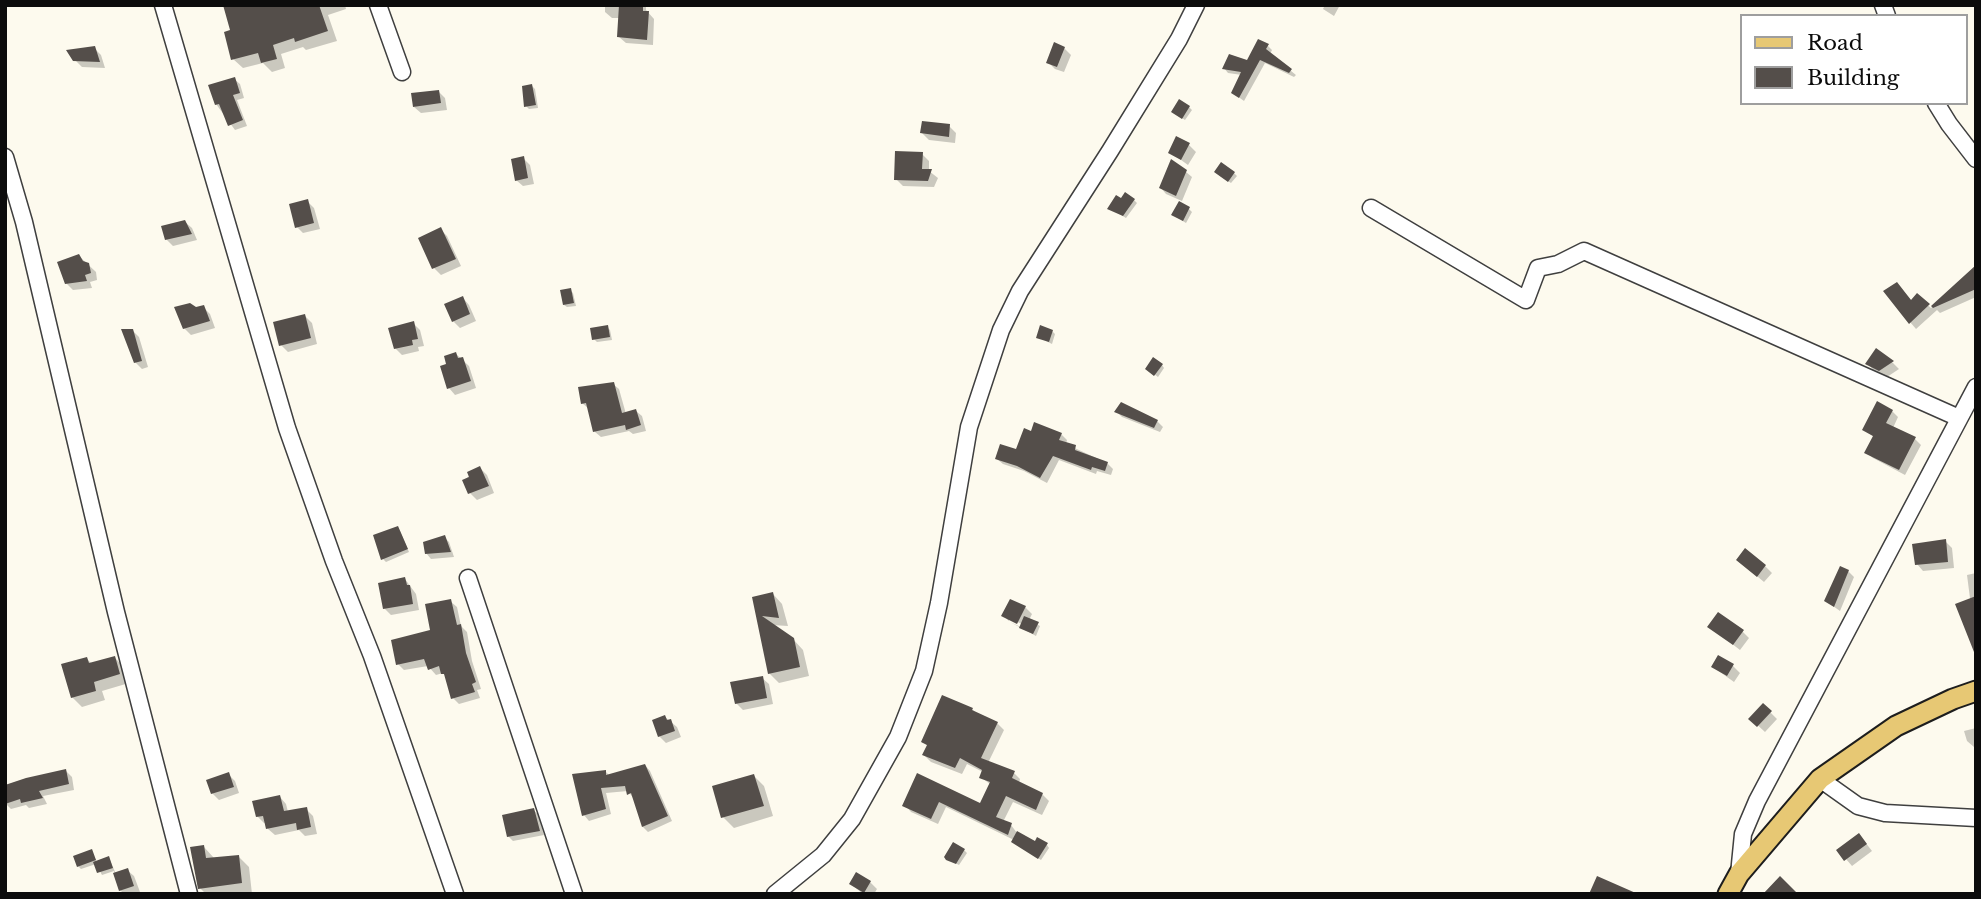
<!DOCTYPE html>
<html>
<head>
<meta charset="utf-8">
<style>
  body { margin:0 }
  #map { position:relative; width:1981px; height:899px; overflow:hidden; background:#fdfaee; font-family:"Libre Baskerville",serif }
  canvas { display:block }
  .frame { position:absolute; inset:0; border:7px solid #0c0c0c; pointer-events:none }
  .legend { position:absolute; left:1740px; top:14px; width:228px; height:91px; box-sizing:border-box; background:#fff; border:2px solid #9e9e9e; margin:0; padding:9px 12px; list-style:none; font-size:21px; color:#0c0c0c }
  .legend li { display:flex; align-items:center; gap:14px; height:35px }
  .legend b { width:35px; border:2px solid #9e9e9e }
</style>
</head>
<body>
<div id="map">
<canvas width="1981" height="899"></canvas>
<div class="frame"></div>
<ul class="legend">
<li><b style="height:9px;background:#e7c874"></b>Road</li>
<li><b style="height:19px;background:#544e4a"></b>Building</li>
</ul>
</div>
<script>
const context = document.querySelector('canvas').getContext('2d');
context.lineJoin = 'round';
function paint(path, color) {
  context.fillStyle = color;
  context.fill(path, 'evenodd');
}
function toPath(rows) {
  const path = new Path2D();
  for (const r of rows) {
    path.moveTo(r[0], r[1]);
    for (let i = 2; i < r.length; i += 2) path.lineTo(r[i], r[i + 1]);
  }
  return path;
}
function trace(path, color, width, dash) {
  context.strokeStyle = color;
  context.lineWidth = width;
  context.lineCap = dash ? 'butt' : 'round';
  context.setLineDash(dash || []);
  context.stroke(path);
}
const shadow = toPath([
  [225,5,345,5,346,9,328,15,337,41,306,50,303,47,281,54,285,68,272,72,263,63,243,68,233,59,232,31],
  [605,5,646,5,646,10,654,19,653,45,626,43,619,37,620,18,612,18,605,12],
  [1325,5,1340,5,1334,16,1323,9],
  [1267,45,1272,50,1270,54,1296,75,1294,77,1265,63,1244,101,1233,93,1242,75,1228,73,1224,68,1248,62],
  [94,48,101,55,105,68,82,67,75,60],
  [1064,48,1071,55,1064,72,1055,69,1048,62],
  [234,79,240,84,244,98,237,100,247,126,235,130,216,104],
  [532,86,535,89,538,108,529,109,526,106],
  [439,92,445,98,447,110,421,113,414,107],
  [1189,107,1192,110,1185,120,1176,114],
  [949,126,956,133,955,143,929,140,922,133],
  [1189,145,1196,152,1188,165,1170,152],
  [922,154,929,161,929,171,938,178,934,187,903,186,896,179],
  [523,158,530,165,534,184,523,186,516,180],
  [1186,172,1192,177,1182,201,1166,194,1161,188],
  [1234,173,1237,176,1231,183,1219,175],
  [1134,200,1137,203,1126,218,1109,208],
  [307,201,314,208,320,229,303,233,297,227],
  [1189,209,1192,212,1186,223,1176,217],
  [185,222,192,228,197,240,173,246,166,239],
  [440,229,447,236,461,266,441,275,434,268],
  [79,256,96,272,97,280,90,282,92,288,73,290,66,283],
  [1975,268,1976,297,1940,313,1937,310,1916,329,1910,322,1897,284,1912,301,1917,296,1931,308],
  [570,290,573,293,576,306,567,307,564,305],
  [463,298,469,305,476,321,460,328,453,321],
  [203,307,210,314,215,328,191,335,184,328],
  [305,316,312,323,317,344,288,352,281,345],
  [413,323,420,330,424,346,418,347,419,351,402,355,395,348],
  [607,327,610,330,612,340,597,342,594,339],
  [132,330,139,337,148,367,142,369,135,362],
  [1052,331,1055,334,1052,344,1038,337],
  [1877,350,1893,363,1899,369,1887,377,1874,371,1868,364],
  [456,354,469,366,476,388,455,395,449,388,448,366],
  [1162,365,1164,368,1158,377,1150,371],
  [613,384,619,389,626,414,636,411,642,416,646,431,633,434,629,431,601,437,595,432,589,409,582,403],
  [1116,411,1157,421,1163,427,1160,432,1122,417],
  [1892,411,1898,417,1893,428,1915,439,1921,445,1905,475,1873,458,1866,452,1880,441,1864,430],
  [1061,434,1067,440,1066,444,1107,463,1113,469,1111,475,1097,471,1096,474,1059,460,1047,483,1024,471,1003,464,997,459],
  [480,468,487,475,494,493,477,500,470,493,464,480],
  [400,531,409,552,386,562,383,559],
  [444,537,449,542,454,557,431,559,426,553],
  [1945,541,1952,548,1954,568,1923,571,1917,564],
  [1745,566,1765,566,1772,573,1764,582],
  [1848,571,1854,577,1840,611,1826,601],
  [1976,573,1976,645,1967,575],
  [405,579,416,594,419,610,391,615,384,608],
  [773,594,782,604,788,626,772,625,793,639,803,650,809,676,779,683,769,673,754,599],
  [450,601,457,607,461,626,467,632,472,661,481,689,477,690,480,698,459,704,453,698,447,677,443,673,436,675,428,666,404,670,398,664,433,631],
  [1025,607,1032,614,1029,620,1040,626,1036,636,1010,622,1025,629,1026,626,1009,618,1009,621,1004,616],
  [1710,627,1742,631,1749,638,1740,650],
  [115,658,124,667,129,683,102,691,105,700,82,707,72,697,87,659,92,664],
  [1733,666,1740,673,1734,682,1713,667],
  [762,678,769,684,773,704,743,710,736,703],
  [943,697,972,709,977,714,997,723,1004,730,988,763,1014,773,1020,779,1019,783,1042,794,1049,801,1042,815,1013,802,1003,822,1011,825,1017,833,1036,844,1047,845,1049,848,1041,860,1016,844,1014,840,946,807,938,824,911,812,905,805,918,775,980,805,991,785,981,777,983,772,967,764,962,774,931,762,924,755,928,746,923,742],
  [1763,705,1777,719,1765,732,1751,719],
  [665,717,677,727,681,737,666,743,659,736],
  [1976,728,1976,747,1974,747,1967,741,1964,731],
  [645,765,650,771,672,821,648,832,643,827,634,799,628,791,606,793,611,814,589,821,584,815,605,771,610,776],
  [66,771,72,777,74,790,43,796,47,804,29,808,26,805,11,809,5,803],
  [228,774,235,781,239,793,219,800,212,793],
  [754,776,764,786,773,816,734,828,723,817],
  [280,797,286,804,288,812,306,809,313,816,317,834,305,836,299,830,275,835,268,829,267,822,264,823,257,816],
  [533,810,538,814,544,835,513,841,508,836],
  [1865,842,1872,851,1852,866,1846,859],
  [204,847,214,858,238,856,249,867,252,894,206,894,200,888],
  [964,850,967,853,959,865,947,859],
  [91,851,97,862,109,858,116,874,127,870,134,876,140,892,124,894,120,890,114,871,102,875,96,864,81,869,78,866],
  [870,882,877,889,874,894,863,894,851,884]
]);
const building = toPath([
  [223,5,319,5,328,31,295,42,294,38,273,45,277,59,261,63,258,53,231,60,224,32,230,30],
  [619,5,643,5,643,11,649,11,647,40,617,37],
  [1258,39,1269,44,1266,49,1292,69,1289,73,1260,60,1239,98,1231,93,1241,72,1222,69,1229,54,1247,60],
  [1054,42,1065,47,1057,67,1046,63],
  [95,46,100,62,73,61,66,50],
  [235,77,240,93,233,95,243,120,228,126,219,104,215,105,208,85],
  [532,84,536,105,524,107,522,86],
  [439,90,441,103,413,107,411,93],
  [1179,99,1190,106,1182,119,1171,112],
  [922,121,950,124,949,137,920,133],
  [1176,136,1190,143,1181,160,1168,153],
  [895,151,923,152,922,169,932,169,928,181,894,180],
  [524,156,528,178,515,181,511,159],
  [1171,159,1187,170,1176,196,1159,188],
  [1221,162,1235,172,1228,182,1214,172],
  [1125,192,1135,199,1123,216,1107,209,1116,195,1121,198],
  [308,199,314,223,295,228,289,204],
  [1179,201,1190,207,1183,221,1171,215],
  [185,220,192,234,165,240,161,226],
  [441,227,456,259,432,269,418,238],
  [79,254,83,261,89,263,91,273,85,275,87,281,65,284,57,262],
  [1976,265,1976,289,1933,308,1931,306],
  [1897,282,1911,300,1917,293,1930,304,1909,324,1883,291],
  [571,288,574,303,563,305,560,290],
  [463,296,470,314,452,322,444,304],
  [190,303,196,307,204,305,210,321,183,329,174,307],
  [305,314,311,338,279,346,273,322],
  [414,321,418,339,412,340,413,345,394,349,388,328],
  [608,325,610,337,592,340,590,328],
  [1040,325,1053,330,1049,342,1036,338],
  [121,329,133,329,142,361,134,363],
  [1876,348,1894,361,1879,371,1865,364],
  [456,352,458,358,463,357,471,381,447,389,440,366,446,364,444,356],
  [1153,357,1163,364,1154,376,1145,369],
  [614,382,622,413,636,409,641,425,626,430,625,425,593,432,586,403,581,404,578,387],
  [1877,401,1893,410,1886,423,1916,437,1899,470,1864,453,1873,436,1862,430],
  [1121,402,1158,420,1154,428,1114,412],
  [1034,422,1062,433,1059,440,1076,445,1075,450,1108,462,1105,471,1092,467,1091,470,1053,456,1040,478,1017,466,995,459,1000,444,1016,449,1024,428,1031,431],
  [480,466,489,486,468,494,462,480,469,477,467,472],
  [398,526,408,549,381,560,373,535],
  [445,535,451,552,425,554,423,542],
  [1946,539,1948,562,1915,565,1912,544],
  [1745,548,1766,565,1757,577,1736,560],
  [1840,566,1849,570,1834,607,1824,601],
  [405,577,407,585,410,585,413,604,383,609,378,583],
  [773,592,779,618,762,616,794,638,800,667,768,674,752,597],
  [1976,596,1976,651,1974,652,1955,604],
  [451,599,457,625,461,624,466,653,476,682,472,684,475,692,451,699,444,674,441,674,439,666,428,670,424,659,396,665,391,640,430,630,425,604],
  [1010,599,1026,606,1017,624,1001,616],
  [1718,612,1744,630,1733,645,1707,627],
  [1024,616,1039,622,1033,634,1019,628],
  [1718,655,1734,664,1727,676,1711,667],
  [115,656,120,674,94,682,96,691,71,698,61,664,87,657,89,663],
  [763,676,767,698,735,704,730,682],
  [942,695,973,708,972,710,998,722,981,758,1015,771,1012,778,1043,793,1036,810,1006,796,996,817,1012,823,1008,835,939,802,931,819,902,806,917,773,980,803,990,782,979,778,982,770,960,758,955,768,922,755,927,745,921,742],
  [1763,703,1772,711,1757,727,1748,719],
  [665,715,667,720,671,719,675,731,658,737,652,720],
  [645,764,668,816,642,827,631,793,627,795,625,786,601,788,606,809,582,816,572,774,606,770,606,775],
  [66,769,69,784,39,791,43,798,21,803,20,799,5,804,5,785,26,778],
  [229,772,234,787,211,794,206,780],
  [754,774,764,806,721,818,712,786],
  [280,795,284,811,307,807,311,827,297,830,296,823,266,829,263,816,256,817,252,801],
  [534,808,540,831,507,837,502,815],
  [1017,831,1035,841,1037,837,1048,843,1038,859,1011,842],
  [1859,833,1867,844,1844,861,1836,850],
  [953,842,965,849,956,864,946,860,944,857],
  [204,845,206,858,239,855,242,883,198,889,190,847],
  [92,849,96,860,77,867,73,856],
  [109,856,113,868,97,873,93,862],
  [128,868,134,886,119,891,113,873],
  [856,872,871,881,864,893,849,884],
  [1597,876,1638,894,1589,894],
  [1780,876,1798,894,1763,894]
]);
const minor = toPath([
  [163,5,287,428,334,561,372,656,455,894],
  [378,5,402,72],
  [1883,5,1887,16],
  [1936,103,1949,124,1976,159],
  [5,157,24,222,116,612,189,894],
  [1371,208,1526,300,1538,268,1558,264,1584,251,1959,418],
  [468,578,574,894],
  [1820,779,1858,806,1885,813,1976,818],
  [1739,874,1743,834,1757,801,1976,387],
  [775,894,823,855,852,819,898,737,924,671,939,603,969,427,1001,330,1020,291,1110,151,1179,39,1196,5]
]);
const major = toPath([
  [1728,894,1739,874,1820,779,1896,726,1953,699,1976,691]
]);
paint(shadow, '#0003');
paint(building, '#544e4a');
trace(minor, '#3f3f3f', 19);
trace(major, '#1d1d1d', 23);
trace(minor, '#fff', 16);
trace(major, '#e7c874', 19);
</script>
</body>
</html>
